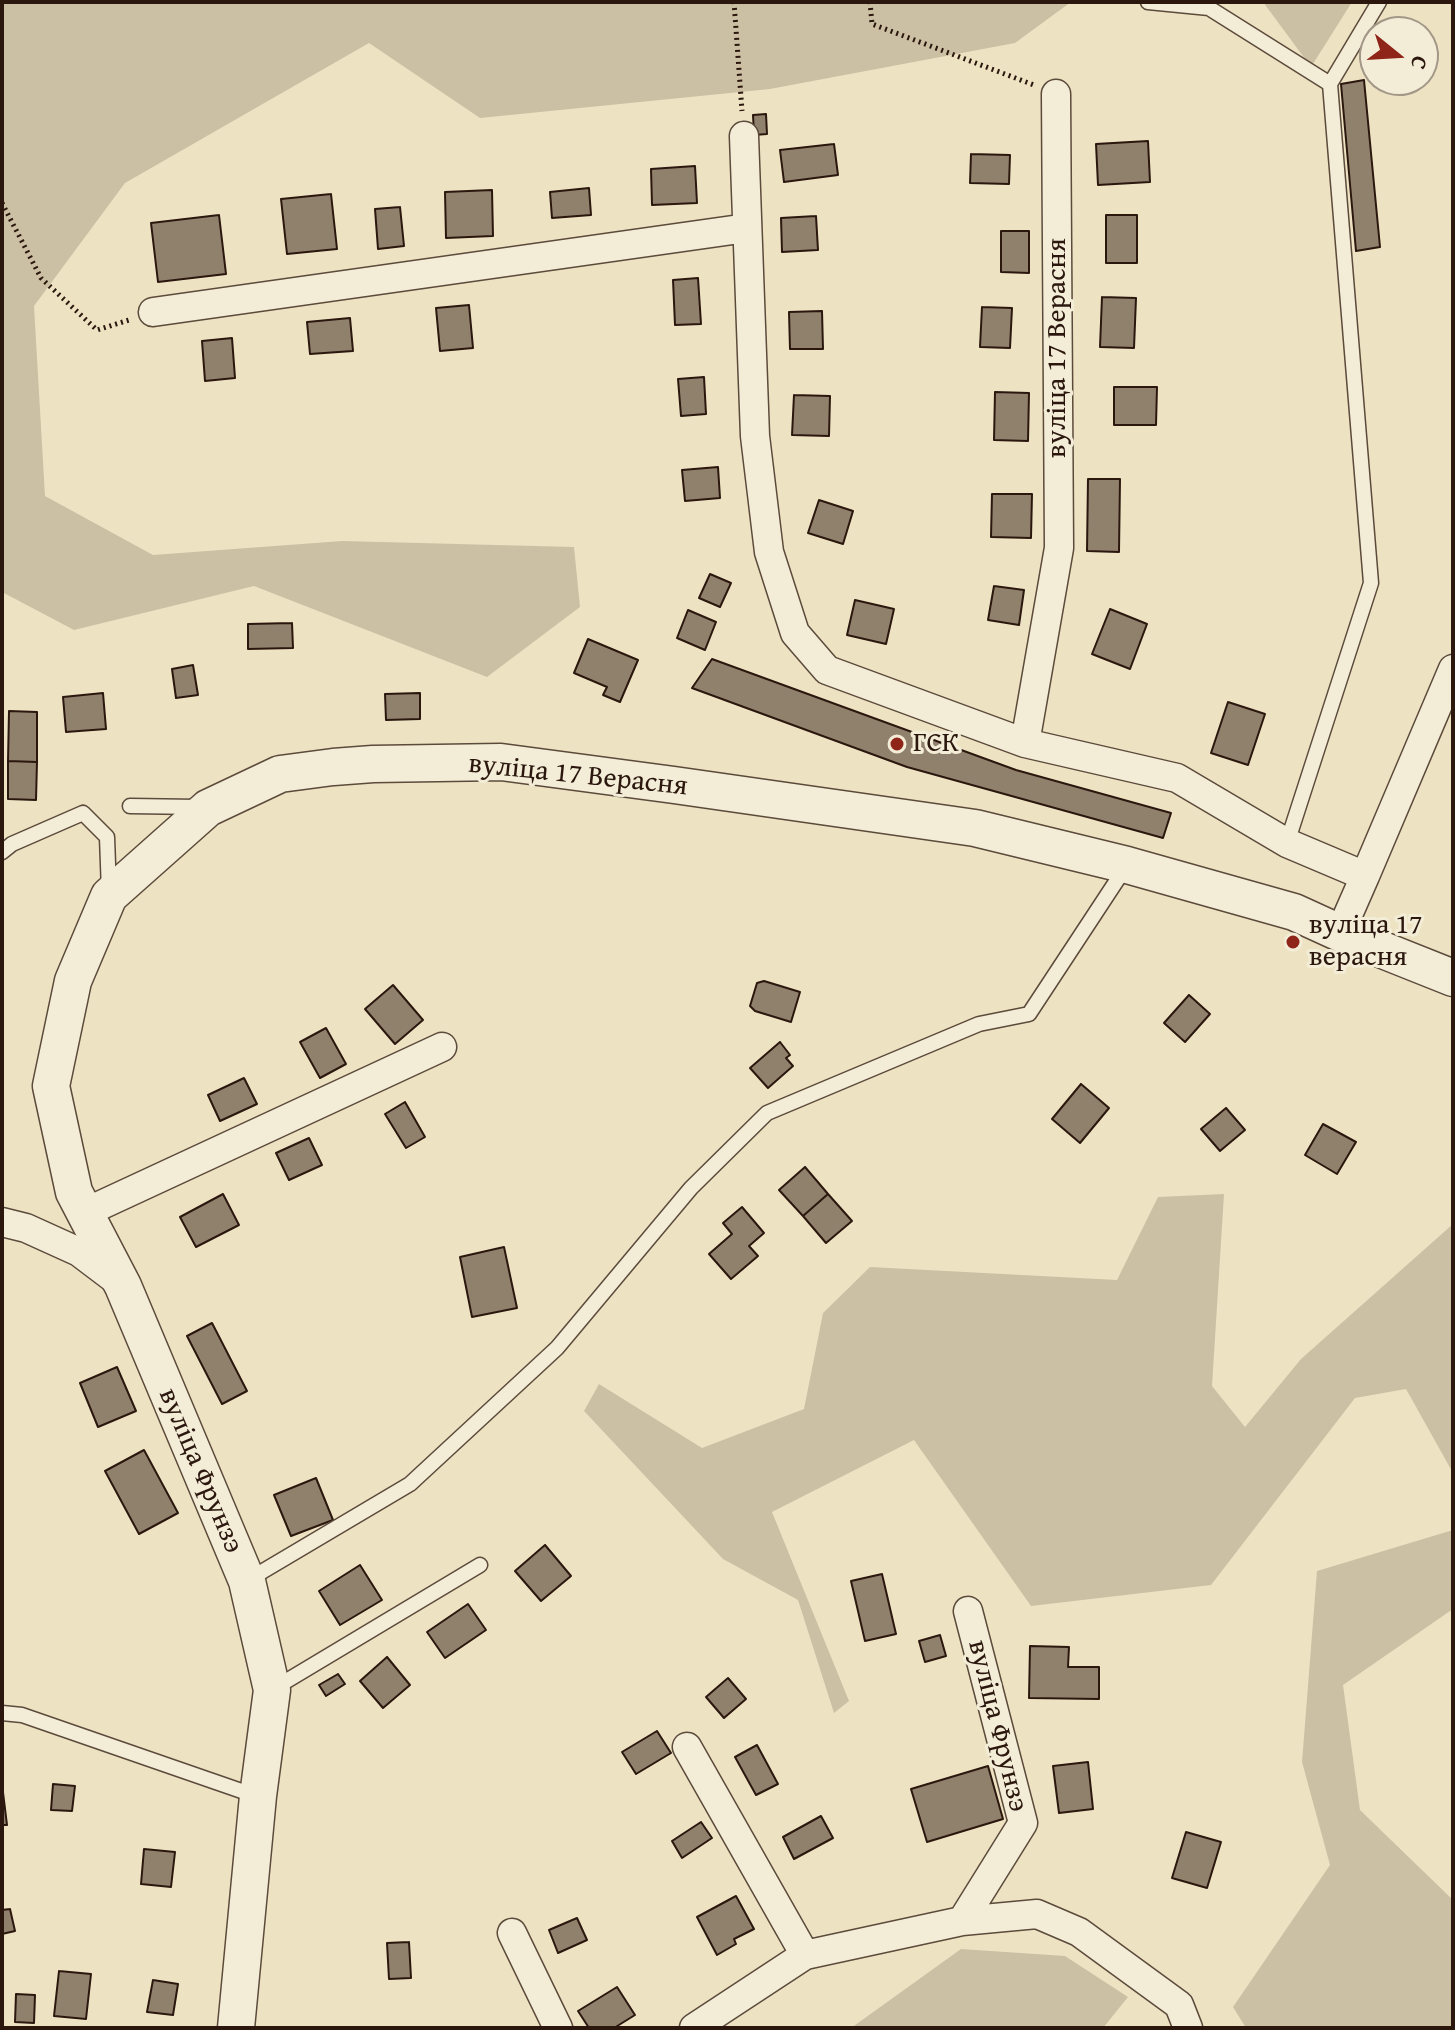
<!DOCTYPE html>
<html>
<head>
<meta charset="utf-8">
<style>
  body { margin:0 }
  #map { position:relative; width:1455px; height:2030px; overflow:hidden; background:#ede3c3; font-family:"Gentium Book Plus",serif }
  canvas { display:block }
  .frame { position:absolute; inset:0; border:4px solid #2b170e; pointer-events:none }
  .north { position:absolute; left:1359px; top:16px; width:80px; height:80px; box-sizing:border-box; background:#f3edd8; border:2px solid #a39787; border-radius:50%; rotate:108deg; font-size:22px; font-weight:700; line-height:32px; text-align:center; color:#2b170e }
  .north::after { content:''; display:block; margin:auto; width:28px; height:36px; background:#8f2418; clip-path:polygon(50% 0,100% 100%,50% 72%,0 100%) }
</style>
</head>
<body>
<div id="map">
<canvas width="1455" height="2030"></canvas>
<div class="frame"></div>
<div class="north">С</div>
</div>
<script>
const context = document.querySelector('canvas').getContext('2d');
context.lineJoin = 'round';
function paint(path, color) {
  context.fillStyle = color;
  context.fill(path, 'evenodd');
}
function toPath(rows) {
  const path = new Path2D();
  for (const r of rows) {
    path.moveTo(r[0], r[1]);
    for (let i = 2; i < r.length; i += 2) path.lineTo(r[i], r[i + 1]);
  }
  return path;
}
function trace(path, color, width, dash) {
  context.strokeStyle = color;
  context.lineWidth = width;
  context.lineCap = dash ? 'butt' : 'round';
  context.setLineDash(dash || []);
  context.stroke(path);
}
function label(font, color, halo, rows, align = 'center') {
  context.font = font + ' "Gentium Book Plus",serif';
  context.lineWidth = 6;
  context.setLineDash([]);
  context.textBaseline = 'middle';
  context.strokeStyle = halo;
  context.fillStyle = color;
  for (const [text, x, y, turn = 0] of rows) {
    context.save();
    context.translate(x, y);
    context.rotate((+turn || 0) * Math.PI / 180);
    context.textAlign = isNaN(turn) ? turn : align;
    if (halo) context.strokeText(text, 0, 0);
    context.fillText(text, 0, 0);
    context.restore();
  }
}
const green = toPath([
  [2,2,1071,2,1015,43,770,89,480,118,369,43,125,183,34,306,45,496,153,555,342,541,574,547,580,607,487,677,254,586,74,630,2,592],
  [1263,2,1352,2,1311,67],
  [1224,1194,1212,1386,1245,1427,1301,1359,1453,1224,1453,1473,1406,1389,1355,1398,1211,1585,1031,1606,914,1440,772,1512,849,1701,834,1713,798,1600,723,1559,584,1411,599,1384,702,1448,804,1409,823,1313,870,1267,1117,1280,1158,1197],
  [1453,1530,1453,1609,1343,1685,1360,1810,1453,1900,1453,2028,1246,2028,1233,2007,1330,1865,1302,1762,1317,1571],
  [961,1949,1065,1956,1128,1997,1103,2028,851,2028]
]);
const building = toPath([
  [1364,80,1380,247,1356,251,1341,84,1364,80],
  [766,114,767,134,754,135,753,115,766,114],
  [1148,141,1150,182,1098,185,1096,144,1148,141],
  [834,144,838,175,784,182,780,150,834,144],
  [971,154,1010,155,1009,184,970,183,971,154],
  [695,166,697,203,652,205,651,169,695,166],
  [589,188,591,215,552,218,550,192,589,188],
  [492,190,493,236,446,238,445,192,492,190],
  [331,194,337,249,287,254,281,199,331,194],
  [400,207,404,246,378,249,375,209,400,207],
  [219,215,226,274,158,282,151,223,219,215],
  [1106,215,1137,215,1137,263,1106,263,1106,215],
  [816,216,818,250,782,252,781,218,816,216],
  [1001,231,1029,231,1029,273,1001,272,1001,231],
  [698,278,701,324,675,325,673,280,698,278],
  [1102,297,1136,298,1134,348,1100,347,1102,297],
  [469,305,473,348,440,351,436,308,469,305],
  [982,307,1012,308,1010,348,980,347,982,307],
  [822,311,823,349,790,349,789,312,822,311],
  [350,318,353,351,310,354,307,322,350,318],
  [232,338,235,378,205,381,202,341,232,338],
  [704,377,706,414,681,416,678,379,704,377],
  [1114,387,1157,387,1156,425,1114,425,1114,387],
  [995,392,1029,393,1028,441,994,440,995,392],
  [794,395,830,396,829,436,792,435,794,395],
  [718,467,720,498,685,501,682,470,718,467],
  [1088,479,1120,479,1119,552,1087,551,1088,479],
  [992,494,1032,494,1031,538,991,537,992,494],
  [819,500,853,511,843,544,808,533,819,500],
  [710,574,731,583,720,607,699,598,710,574],
  [994,586,1024,590,1019,625,988,620,994,586],
  [855,600,894,609,886,644,847,635,855,600],
  [1110,609,1147,624,1130,669,1092,654,1110,609],
  [688,610,716,622,705,650,677,638,688,610],
  [292,623,293,648,248,649,248,624,292,623],
  [588,639,638,660,620,702,603,695,607,687,574,673,588,639],
  [712,659,1016,770,1171,813,1163,838,907,767,692,688,712,659],
  [193,665,198,695,176,698,172,669,193,665],
  [103,693,106,729,66,732,63,697,103,693],
  [420,693,420,719,386,720,385,694,420,693],
  [1228,702,1265,714,1248,765,1211,753,1228,702],
  [9,711,37,712,37,762,8,761,9,711],
  [8,761,37,762,36,800,8,799,8,761],
  [764,981,800,992,791,1022,755,1011,750,1006,757,983,764,981],
  [393,985,423,1020,395,1044,365,1009,393,985],
  [1189,995,1210,1014,1185,1042,1164,1023,1189,995],
  [326,1028,346,1064,320,1078,300,1042,326,1028],
  [780,1042,790,1055,786,1058,793,1066,768,1088,750,1068,780,1042],
  [244,1078,257,1104,220,1121,208,1095,244,1078],
  [1081,1084,1109,1108,1080,1143,1052,1119,1081,1084],
  [405,1102,425,1137,406,1148,385,1114,405,1102],
  [1226,1108,1245,1130,1220,1151,1201,1129,1226,1108],
  [1323,1124,1356,1142,1337,1174,1305,1155,1323,1124],
  [309,1138,322,1165,289,1180,276,1153,309,1138],
  [805,1167,828,1194,803,1216,779,1190,805,1167],
  [223,1194,239,1225,196,1247,180,1217,223,1194],
  [828,1194,852,1221,826,1243,803,1216,828,1194],
  [742,1207,764,1233,749,1246,758,1256,731,1279,709,1254,732,1234,723,1223,742,1207],
  [504,1247,517,1308,472,1317,460,1257,504,1247],
  [212,1323,247,1391,222,1404,187,1336,212,1323],
  [117,1367,136,1411,98,1427,80,1383,117,1367],
  [144,1450,178,1513,139,1534,105,1471,144,1450],
  [316,1478,333,1520,291,1536,274,1495,316,1478],
  [545,1545,571,1576,541,1601,515,1571,545,1545],
  [360,1565,382,1600,340,1625,319,1591,360,1565],
  [882,1574,896,1634,865,1641,851,1581,882,1574],
  [468,1604,486,1630,445,1658,427,1632,468,1604],
  [940,1635,946,1656,925,1662,919,1641,940,1635],
  [1030,1646,1069,1647,1068,1667,1099,1667,1099,1699,1029,1698,1030,1646],
  [387,1657,410,1685,383,1708,360,1681,387,1657],
  [338,1674,345,1684,326,1696,319,1685,338,1674],
  [728,1678,746,1699,724,1718,706,1697,728,1678],
  [657,1731,671,1753,636,1774,622,1752,657,1731],
  [757,1745,778,1784,756,1795,735,1757,757,1745],
  [1088,1762,1093,1809,1059,1813,1053,1766,1088,1762],
  [988,1766,1003,1819,927,1842,911,1789,988,1766],
  [2,1784,7,1825,2,1825,2,1784],
  [53,1784,75,1786,72,1811,51,1810,53,1784],
  [821,1816,833,1838,794,1859,783,1837,821,1816],
  [701,1822,712,1838,682,1858,672,1841,701,1822],
  [1186,1832,1221,1842,1207,1888,1172,1878,1186,1832],
  [144,1849,175,1852,171,1887,141,1884,144,1849],
  [736,1896,754,1929,734,1939,736,1944,717,1955,697,1917,736,1896],
  [10,1909,15,1931,2,1934,2,1910,10,1909],
  [577,1918,587,1940,558,1953,549,1930,577,1918],
  [409,1942,411,1978,389,1979,387,1943,409,1942],
  [59,1971,91,1974,86,2019,54,2016,59,1971],
  [153,1980,178,1984,173,2015,147,2012,153,1980],
  [617,1987,635,2015,614,2028,589,2028,578,2011,617,1987],
  [16,1994,35,1995,34,2023,15,2022,16,1994]
]);
const path = toPath([
  [734,2,742,111],
  [870,2,872,24,1034,85],
  [2,203,41,278,97,330,129,320]
]);
const service = toPath([
  [1148,2,1209,8,1330,84],
  [130,806,198,807],
  [1287,843,1371,583,1330,84,1379,2],
  [2,852,12,844,83,813,107,837,109,892],
  [248,1580,410,1484,557,1348,691,1188,767,1113,979,1024,1029,1014,1127,865],
  [273,1689,480,1565],
  [2,1713,22,1715,256,1796]
]);
const minor = toPath([
  [1056,94,1059,548,1025,743,1177,778,1287,843,1365,876,1340,933],
  [744,136,755,436,769,552,795,633,827,670,1025,743],
  [153,312,747,228],
  [1365,876,1453,669],
  [84,1213,442,1047],
  [2,1222,26,1228,79,1252,116,1280],
  [687,1747,805,1955],
  [962,1921,1023,1823,968,1611],
  [512,1933,558,2028],
  [694,2028,805,1955,962,1921,1037,1914,1079,1932,1179,2005,1188,2028]
]);
const tertiary = toPath([
  [236,2028,258,1796,272,1690,247,1581,123,1286,74,1192,51,1086,73,981,109,896,208,808,280,774,333,767,373,764,501,762,674,785,975,828,1127,865,1294,912,1340,933,1453,978]
]);
const markers = [
  [897,744,8,"#8f2418"],
  [1293,942,8,"#8f2418"]
];
const streetNames = [
  ["вуліца 17 Верасня",1058,348,-90],
  ["вуліца 17 Верасня",578,776,6],
  ["вуліца Фрунзэ",200,1471,67],
  ["вуліца Фрунзэ",997,1726,76]
];
const poiNames = [
  ["ГСК",913,744],
  ["вуліца 17",1309,926],
  ["верасня",1309,958]
];
paint(green, '#ccc0a4');
paint(building, '#90816c');
trace(building, '#2b170e', 2);
trace(service, '#5c4a3b', 17);
trace(minor, '#5c4a3b', 31);
trace(tertiary, '#5c4a3b', 39);
trace(path, '#2b170e', 5, [2, 4]);
trace(service, '#f3edd8', 14);
trace(minor, '#f3edd8', 28);
trace(tertiary, '#f3edd8', 36);
for (const [x, y, r, color] of markers) {
  const dot = new Path2D();
  dot.arc(x, y, r, 0, 2 * Math.PI);
  context.fillStyle = color;
  context.fill(dot);
  trace(dot, '#f3edd8', 3);
}
label('28px', '#2b170e', '#f3edd8', streetNames);
label('28px', '#2b170e', '#f3edd8', poiNames, 'left');
</script>
</body>
</html>
